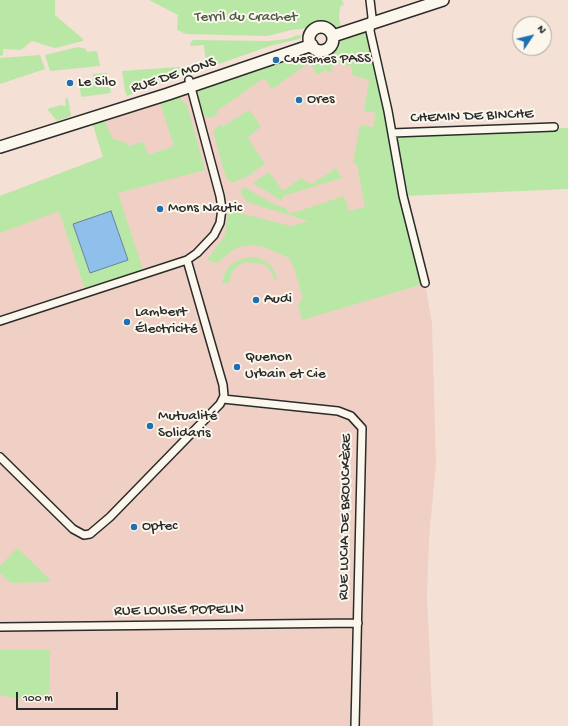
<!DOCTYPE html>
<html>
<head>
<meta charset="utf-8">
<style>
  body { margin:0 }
  #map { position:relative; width:568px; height:726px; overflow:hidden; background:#f4e0d5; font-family:"Gochi Hand",sans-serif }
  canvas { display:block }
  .north { position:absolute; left:512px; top:16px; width:40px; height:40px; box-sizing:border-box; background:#fbf7ec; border:1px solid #a8a59f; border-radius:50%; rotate:55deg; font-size:11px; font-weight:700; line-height:16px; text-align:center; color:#2b2b2b }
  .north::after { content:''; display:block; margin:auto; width:14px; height:18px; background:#1f6fb2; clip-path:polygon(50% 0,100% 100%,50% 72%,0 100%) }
  .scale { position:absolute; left:16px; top:692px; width:102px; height:18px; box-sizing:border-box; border:2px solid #2b2b2b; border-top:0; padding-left:5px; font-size:12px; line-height:14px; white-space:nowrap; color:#2b2b2b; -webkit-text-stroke:3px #fbf7ec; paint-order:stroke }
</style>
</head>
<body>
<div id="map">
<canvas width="568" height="726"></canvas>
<div class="north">N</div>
<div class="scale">100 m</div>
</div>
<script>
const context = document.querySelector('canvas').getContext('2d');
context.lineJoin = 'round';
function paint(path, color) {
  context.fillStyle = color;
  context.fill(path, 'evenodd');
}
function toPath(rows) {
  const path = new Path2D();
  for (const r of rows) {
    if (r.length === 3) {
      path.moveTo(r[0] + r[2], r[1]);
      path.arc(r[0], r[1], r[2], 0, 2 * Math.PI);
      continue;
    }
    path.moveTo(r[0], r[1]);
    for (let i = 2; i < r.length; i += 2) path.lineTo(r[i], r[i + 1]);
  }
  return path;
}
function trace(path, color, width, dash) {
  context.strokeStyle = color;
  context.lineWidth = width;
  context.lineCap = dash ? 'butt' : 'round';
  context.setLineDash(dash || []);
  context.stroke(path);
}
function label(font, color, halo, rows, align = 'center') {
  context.font = font + ' "Gochi Hand",sans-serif';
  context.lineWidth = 4;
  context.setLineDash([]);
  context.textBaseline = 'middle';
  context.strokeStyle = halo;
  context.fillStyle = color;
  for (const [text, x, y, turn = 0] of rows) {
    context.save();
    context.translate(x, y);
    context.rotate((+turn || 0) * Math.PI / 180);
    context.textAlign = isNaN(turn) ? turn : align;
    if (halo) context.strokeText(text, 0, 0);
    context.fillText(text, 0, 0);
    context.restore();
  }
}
const built = toPath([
  [365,32,368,33,401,197,425,283,432,323,436,464,429,539,427,595,433,726,0,726,0,196,103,157,92,122,309,51,320,54,326,54,342,39]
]);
const green = toPath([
  [0,0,55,0,55,15,83,39,83,41,55,48,32,41,21,50,3,49,3,55,0,56],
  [149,0,342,0,344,5,340,6,339,19,341,26,332,28,324,24,317,24,309,28,291,30,267,36,186,34,177,30,178,15],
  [363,32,368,33,401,197,423,284,302,320,298,304,303,298,293,266,289,258,264,247,252,245,238,247,232,251,217,263,207,260,225,235,228,210,291,226,308,221,247,202,240,192,244,187,274,204,285,208,290,214,344,196,349,211,365,207,357,165,353,163,360,125,373,127,376,113,364,111,369,80,351,75,353,67,334,62,331,73,325,70,318,75,309,63,272,89,264,78,217,111,218,113,211,118,204,116,199,103,198,92,201,87,309,51,320,54,326,54,342,39],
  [298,35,302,36,299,39,270,46,127,96,125,91,122,71,206,65,204,45,191,46,190,43,193,40,268,41,287,39],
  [78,47,86,49,87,52,97,51,100,66,50,71,45,55],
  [40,55,45,69,0,84,0,58],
  [107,73,111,93,81,97,79,81,93,79,93,74],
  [173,95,180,98,187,105,205,170,118,193,144,273,86,292,59,211,0,233,0,196,103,157,92,122,103,118,113,139,125,142,129,146,142,142,144,143,148,155,174,146,159,100],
  [68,98,71,116,57,121,47,109,61,105,66,106,65,99],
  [249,110,261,126,248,138,265,164,248,176,232,183,226,178,213,132,220,124,222,127,225,125],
  [568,128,568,189,403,196,392,133],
  [336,168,342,178,283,196,282,201,253,183,269,172,283,191,301,178,306,182,312,184],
  [248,257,257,257,266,261,274,270,277,279,275,280,270,270,264,264,245,262,241,264,232,271,229,283,222,283,224,275,228,267,236,261],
  [17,548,30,560,52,582,11,583,0,573,0,566],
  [0,650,50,650,49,694,18,699,0,695]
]);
const water = toPath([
  [111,211,128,260,90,273,73,224,111,211]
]);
const street = toPath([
  [370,0,372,17,370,31,388,111,403,196,425,283],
  [392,133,554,127],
  [0,321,187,260,197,253,214,235,220,223,222,209,220,196,189,80],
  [223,399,338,411,351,416,362,428,355,726],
  [0,457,73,529,84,535,90,534,110,517,220,404,224,396,223,385,187,260],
  [0,627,358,623]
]);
const secondary = toPath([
  [321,39,12],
  [333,36,443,0],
  [0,147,168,94,312,45]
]);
const markers = [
  [276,60,4,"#1f6fb2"],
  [70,83,4,"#1f6fb2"],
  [299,100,4,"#1f6fb2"],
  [160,209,4,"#1f6fb2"],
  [256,300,4,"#1f6fb2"],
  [127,322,4,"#1f6fb2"],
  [237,367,4,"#1f6fb2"],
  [150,426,4,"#1f6fb2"],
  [134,527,4,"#1f6fb2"]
];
const parkNames = [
  ["Terril du Crachet",246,18]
];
const poiNames = [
  ["Cuesmes PASS",284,60],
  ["Le Silo",78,83],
  ["Ores",307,100],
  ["Mons Nautic",168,209],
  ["Audi",264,300],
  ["Lambert",135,313],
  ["Électricité",135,330],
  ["Quenon",245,358],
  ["Urbain et Cie",245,375],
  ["Mutualité",158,417],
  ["Solidaris",158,434],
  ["Optec",142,527]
];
const streetNames = [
  ["RUE DE MONS",174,76,-18],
  ["CHEMIN DE BINCHE",472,117,-2],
  ["RUE LUCIA DE BROUCKÈRE",346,517,-89],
  ["RUE LOUISE POPELIN",179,611,-1]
];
paint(built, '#f0d0c5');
paint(green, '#b9e8a6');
paint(water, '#8ec0eb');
trace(water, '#66849e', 1);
trace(street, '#2b2b2b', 10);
trace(secondary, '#2b2b2b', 14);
trace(street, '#fbf7ec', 7);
trace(secondary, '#fbf7ec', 11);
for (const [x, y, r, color] of markers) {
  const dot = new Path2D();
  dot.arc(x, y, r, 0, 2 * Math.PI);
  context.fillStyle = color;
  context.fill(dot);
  trace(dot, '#fbf7ec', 1.5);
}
label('15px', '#4e5a4a', '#fbf7ec', parkNames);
label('15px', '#2b2b2b', '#fbf7ec', poiNames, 'left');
label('15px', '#2b2b2b', '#fbf7ec', streetNames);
</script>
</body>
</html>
